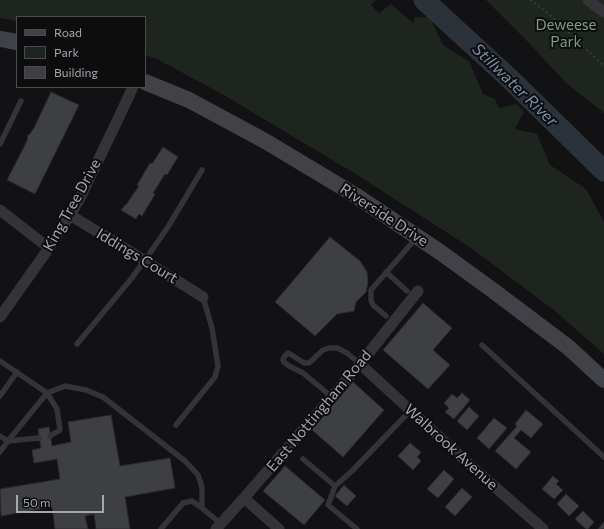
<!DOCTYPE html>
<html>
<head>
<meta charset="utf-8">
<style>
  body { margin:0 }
  #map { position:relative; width:604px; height:529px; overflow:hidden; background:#121113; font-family:Commissioner,sans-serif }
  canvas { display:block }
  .legend { position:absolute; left:16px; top:16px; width:130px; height:72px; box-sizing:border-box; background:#0d0d0e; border:1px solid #494b50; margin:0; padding:5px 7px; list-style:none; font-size:12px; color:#a4a7b2 }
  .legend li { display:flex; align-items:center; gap:8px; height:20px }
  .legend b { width:20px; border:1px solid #494b50 }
  .scale { position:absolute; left:16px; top:495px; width:88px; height:18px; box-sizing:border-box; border:2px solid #a4a7b2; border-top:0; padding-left:5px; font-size:12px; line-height:14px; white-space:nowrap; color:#a4a7b2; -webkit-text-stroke:3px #0d0d0e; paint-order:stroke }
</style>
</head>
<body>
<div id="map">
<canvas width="604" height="529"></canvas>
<ul class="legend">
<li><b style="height:5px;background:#414247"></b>Road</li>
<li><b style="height:11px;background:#1e251f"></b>Park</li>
<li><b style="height:11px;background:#3e3f43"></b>Building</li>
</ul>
<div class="scale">50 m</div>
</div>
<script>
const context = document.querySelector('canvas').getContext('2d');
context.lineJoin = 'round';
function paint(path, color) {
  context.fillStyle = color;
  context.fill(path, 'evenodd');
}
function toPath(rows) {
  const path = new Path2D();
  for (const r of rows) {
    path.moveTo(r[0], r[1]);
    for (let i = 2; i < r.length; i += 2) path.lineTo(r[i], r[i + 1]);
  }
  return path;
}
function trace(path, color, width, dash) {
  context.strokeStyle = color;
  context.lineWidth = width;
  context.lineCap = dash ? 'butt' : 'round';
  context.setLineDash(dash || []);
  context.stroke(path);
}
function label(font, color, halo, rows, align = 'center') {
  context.font = font + ' Commissioner,sans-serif';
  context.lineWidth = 4;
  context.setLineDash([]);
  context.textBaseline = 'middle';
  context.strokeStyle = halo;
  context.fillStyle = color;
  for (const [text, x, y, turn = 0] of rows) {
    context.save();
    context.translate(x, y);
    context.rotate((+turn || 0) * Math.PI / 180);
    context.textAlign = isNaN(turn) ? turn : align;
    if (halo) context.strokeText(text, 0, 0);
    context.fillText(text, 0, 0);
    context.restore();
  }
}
const green = toPath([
  [0,0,376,0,371,5,379,13,391,4,413,23,415,17,430,18,443,45,469,61,483,94,495,99,499,108,517,104,524,112,515,129,537,134,550,165,586,189,604,222,604,354,555,311,471,248,354,173,222,94,157,59,145,55,145,17,17,17,17,21,0,18],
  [486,0,604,0,604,113,567,84,530,44]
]);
const river = toPath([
  [424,0,509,78,604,171]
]);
const building = toPath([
  [51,92,79,105,35,194,7,180,25,145,28,138,27,137,28,135,29,135,34,128,51,92],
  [163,147,178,157,167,175,165,174,153,193,155,194,142,216,139,214,136,219,121,210,125,205,126,205,139,186,137,185,150,163,152,164,163,147],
  [330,237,360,261,367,272,368,282,366,292,356,302,354,311,337,314,315,336,275,302,330,237],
  [423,303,452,328,433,350,450,365,428,389,383,350,423,303],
  [353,382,384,410,343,457,311,429,353,382],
  [462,393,470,400,454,419,445,412,449,408,444,403,452,394,457,398,462,393],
  [469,407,479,416,467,430,457,421,469,407],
  [526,410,543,424,531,438,521,430,514,438,531,452,516,469,495,451,517,426,515,424,526,410],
  [111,415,120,466,170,458,175,488,125,497,130,529,96,529,94,514,85,516,88,529,55,529,52,507,1,516,0,489,60,479,57,459,34,463,32,450,41,448,38,429,49,427,52,446,71,442,68,422,111,415],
  [494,418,507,428,489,449,477,438,494,418],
  [410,443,421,452,417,457,421,461,413,470,398,456,410,443],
  [285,466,325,500,304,525,263,491,285,466],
  [444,470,454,479,438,498,427,489,444,470],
  [553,476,559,481,556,484,563,490,554,499,542,489,553,476],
  [344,485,356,496,347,506,335,496,344,485],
  [462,488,472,497,455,516,445,507,462,488],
  [566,494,579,506,569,516,557,504,566,494],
  [583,511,594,522,588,529,586,529,575,519,583,511],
  [604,522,604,529,598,529,604,522]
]);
const path = toPath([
  [530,0,548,13,604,66]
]);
const lane = toPath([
  [0,144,21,101],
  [386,272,407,291],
  [386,316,373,305,371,300,371,290,417,237],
  [77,344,131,279,145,260,168,227,202,170],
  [482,345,604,457],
  [0,361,47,393,57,409,60,430,50,436],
  [0,396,17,372],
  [332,397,303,373,289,366,284,362,283,360,284,357,288,353,290,354,304,363,309,363,323,350,329,348,337,348,347,353,360,364],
  [176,425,215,377,218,366,212,328,203,297],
  [0,436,8,441,0,452],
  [39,438,8,441,47,393,65,386,86,390,103,397,185,461,198,475,202,487,202,508,221,524],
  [303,459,335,486,328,505,357,529],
  [335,486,352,471,411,410],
  [161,529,183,503,192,501,202,508]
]);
const street = toPath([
  [588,0,604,12],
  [0,210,49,248],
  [70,215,134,254,203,297],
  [0,317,49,248,70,215,79,200,119,117,133,87],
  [360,364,470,465,543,529],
  [244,498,279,529],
  [216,529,244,498,360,364,418,291]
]);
const secondary = toPath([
  [0,39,17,42],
  [145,82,189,100,265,141,355,195,440,252,491,289,568,347,604,380]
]);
const parkNames = [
  ["Deweese",566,25],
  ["Park",566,42]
];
const streetNames = [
  ["King Tree Drive",72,205,-61],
  ["Riverside Drive",384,215,33],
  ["Iddings Court",137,256,31],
  ["East Nottingham Road",319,411,-50],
  ["Walbrook Avenue",451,447,42]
];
const waterNames = [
  ["Stillwater River",515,85,44]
];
paint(green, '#1e251f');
trace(river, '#2c323a', 21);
paint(building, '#3e3f43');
trace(building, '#2c2c2f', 1);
trace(path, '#393a3e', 2, [2, 3]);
trace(lane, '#333338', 5.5);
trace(street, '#333338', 11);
trace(secondary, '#414247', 16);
label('15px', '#7c9c82', '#0d0d0e', parkNames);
label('15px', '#a4a7b2', '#0d0d0e', streetNames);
label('italic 16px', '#7d90ab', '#0d0d0e', waterNames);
</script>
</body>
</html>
